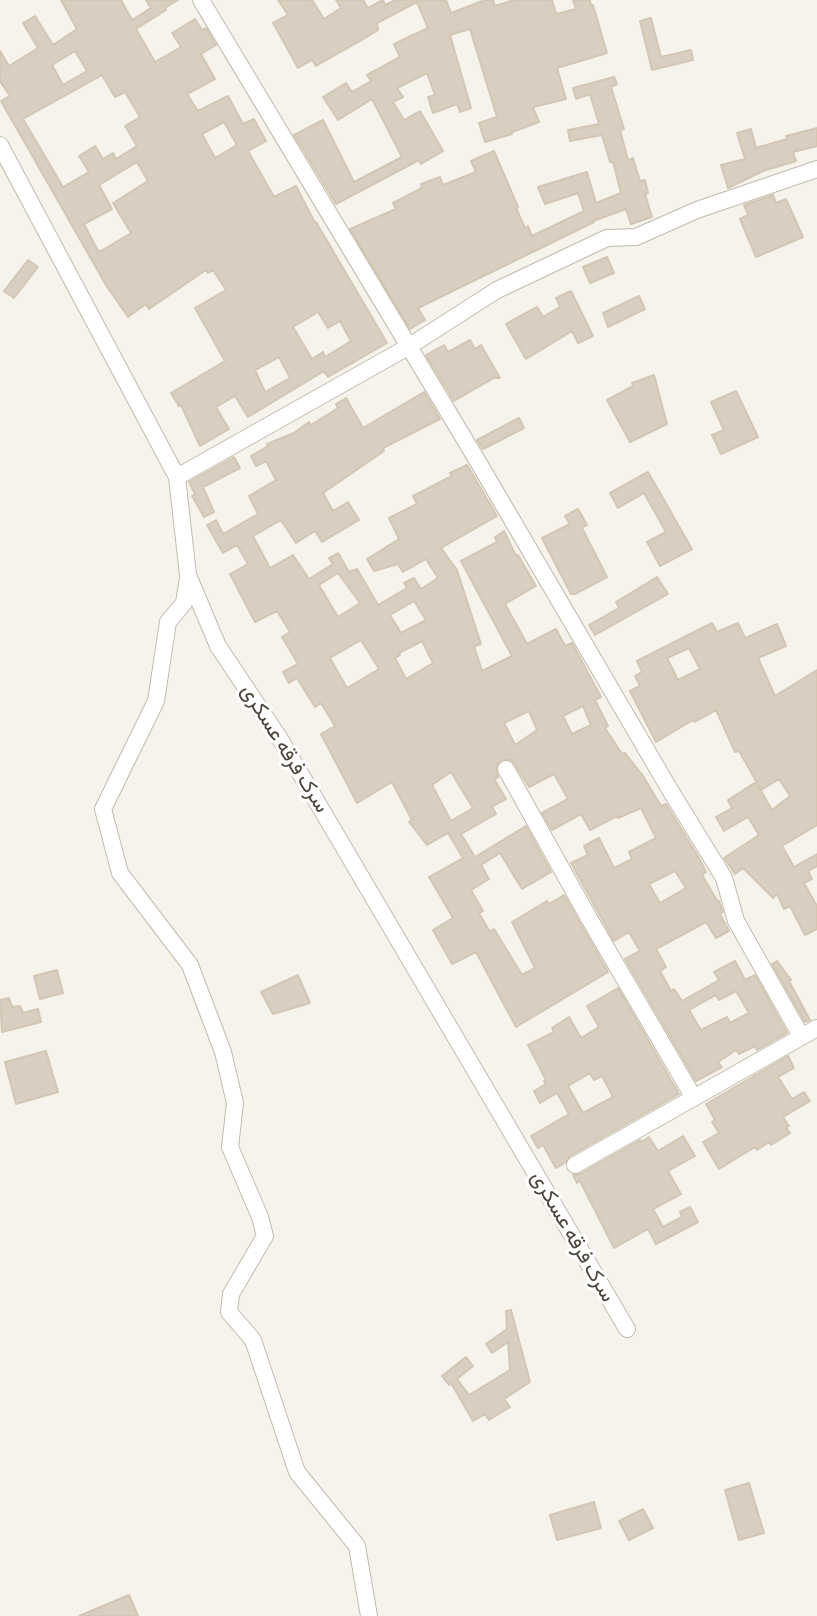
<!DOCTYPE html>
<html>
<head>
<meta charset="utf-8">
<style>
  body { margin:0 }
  canvas { display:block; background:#f6f3ec }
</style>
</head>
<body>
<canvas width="817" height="1616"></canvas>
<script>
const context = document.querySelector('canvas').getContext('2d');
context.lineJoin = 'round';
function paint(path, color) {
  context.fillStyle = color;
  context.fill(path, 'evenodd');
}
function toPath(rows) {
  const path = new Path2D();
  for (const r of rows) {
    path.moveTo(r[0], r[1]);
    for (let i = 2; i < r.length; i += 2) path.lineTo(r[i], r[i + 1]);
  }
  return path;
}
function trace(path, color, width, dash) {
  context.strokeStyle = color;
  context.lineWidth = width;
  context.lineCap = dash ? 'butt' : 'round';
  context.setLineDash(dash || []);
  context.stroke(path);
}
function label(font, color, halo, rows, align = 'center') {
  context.font = font + ' "Sofia Sans Condensed",Vazirmatn,sans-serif';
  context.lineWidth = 6;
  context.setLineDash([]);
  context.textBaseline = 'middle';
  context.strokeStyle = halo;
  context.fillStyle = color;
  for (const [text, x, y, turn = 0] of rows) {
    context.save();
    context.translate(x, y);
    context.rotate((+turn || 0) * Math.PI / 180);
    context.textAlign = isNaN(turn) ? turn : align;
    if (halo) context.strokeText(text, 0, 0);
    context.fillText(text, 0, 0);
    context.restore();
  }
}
const building = toPath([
  [61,0,121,0,132,20,151,8,146,0,178,0,165,8,166,10,136,29,155,62,181,47,172,33,195,19,202,30,206,28,216,45,201,54,215,79,187,94,198,111,228,96,243,124,254,119,266,141,248,151,274,197,296,186,315,223,316,222,387,343,328,377,324,371,248,417,235,396,216,407,229,429,200,446,181,405,179,406,171,393,225,361,195,308,226,290,213,270,208,273,206,270,149,309,146,304,128,317,106,285,1,101,10,96,0,81,0,51,9,66,38,48,23,23,35,16,53,45,77,29,61,0],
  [75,51,87,71,63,85,52,65,75,51],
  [102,75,115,97,125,92,140,117,125,126,137,146,116,159,113,153,103,159,95,146,79,156,89,172,63,187,23,119,102,75],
  [224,122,237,145,215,158,202,134,224,122],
  [137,162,148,181,113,203,131,233,101,251,98,251,84,224,112,209,99,185,137,162],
  [318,312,328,328,340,321,351,341,325,357,323,352,312,359,293,327,318,312],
  [279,357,290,378,265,392,255,370,279,357],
  [278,0,312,0,324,19,341,8,336,0,363,0,368,8,383,0,385,5,396,0,446,0,451,13,485,0,493,0,495,6,514,0,552,0,556,14,576,9,573,0,590,0,591,6,593,5,607,53,557,68,566,99,533,107,539,122,512,132,512,134,485,142,479,123,497,117,470,29,450,35,471,108,460,112,457,104,433,113,428,97,435,95,427,73,397,88,403,97,393,102,404,120,420,111,443,151,421,164,419,160,336,204,294,135,323,120,354,182,402,157,372,99,338,120,323,97,346,83,352,92,371,81,367,75,400,57,394,44,428,28,417,2,377,23,378,30,360,41,316,66,312,60,298,68,273,23,288,15,278,0],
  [651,18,661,57,691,50,693,60,652,70,640,21,651,18],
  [614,77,617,84,611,87,624,129,620,130,628,160,633,158,640,181,645,180,648,193,645,194,652,217,631,224,626,209,593,221,594,222,418,308,425,320,410,329,350,229,396,209,393,203,422,188,421,184,440,177,443,185,476,172,471,161,494,151,518,207,516,208,525,228,528,226,532,236,584,211,578,193,545,204,538,187,587,172,596,203,621,193,613,162,610,162,602,135,570,141,568,130,599,124,590,94,576,99,573,88,614,77],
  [817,128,817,146,793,152,796,161,763,171,728,188,721,165,745,159,737,133,751,129,756,148,787,139,786,136,817,128],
  [773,195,776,203,786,199,803,237,756,257,740,219,748,215,744,205,773,195],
  [607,257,614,273,590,283,583,267,607,257],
  [28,260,38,267,14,298,4,291,28,260],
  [571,291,593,336,578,343,572,331,526,359,506,324,537,307,543,317,560,307,556,298,571,291],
  [639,296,645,309,608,327,603,313,639,296],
  [470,340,475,349,481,345,500,378,494,378,454,401,426,355,444,345,448,352,470,340],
  [654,375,667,424,630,442,607,400,633,386,632,383,654,375],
  [736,391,758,437,721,454,712,435,724,430,711,402,736,391],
  [424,392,440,419,383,448,384,451,323,493,333,511,348,502,359,520,322,542,315,531,296,543,281,520,253,536,270,568,293,555,309,579,333,564,329,558,338,553,349,572,357,569,378,605,407,588,404,583,414,578,421,589,438,578,426,559,403,572,398,564,374,571,367,559,399,539,389,518,417,504,413,496,452,476,450,473,467,465,497,516,441,548,457,570,481,644,474,646,482,671,512,656,461,561,497,542,495,537,504,531,516,556,518,555,536,586,505,604,521,633,527,644,556,629,565,646,572,643,601,697,595,700,608,726,605,728,622,754,625,753,643,776,661,806,666,804,699,858,706,872,702,875,718,902,719,901,723,912,720,914,729,931,716,938,706,922,656,949,666,967,660,971,671,991,674,989,682,1001,719,980,714,972,735,961,745,980,755,975,787,1033,757,1050,755,1046,739,1054,736,1050,718,1062,722,1067,696,1081,625,959,640,951,629,932,614,941,571,863,588,855,584,846,599,838,614,868,632,859,629,852,656,838,641,808,618,818,617,816,590,830,581,814,552,830,542,813,568,799,554,774,529,787,512,760,505,759,497,764,496,770,498,777,494,779,506,799,492,807,496,814,461,834,475,857,526,826,551,872,522,889,500,853,481,865,489,879,471,890,483,911,479,913,490,932,494,929,522,975,535,968,512,922,547,901,549,904,564,895,608,972,516,1027,476,952,452,964,433,930,453,918,429,877,463,858,448,833,427,845,409,822,412,820,392,782,357,803,321,734,335,726,321,703,315,707,297,678,289,683,283,672,298,664,282,637,290,632,277,611,255,622,230,574,248,564,237,545,223,553,207,525,216,520,223,534,258,514,249,496,276,480,266,461,256,466,251,456,268,446,267,444,294,433,309,422,311,425,338,408,336,404,346,398,363,428,424,392],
  [338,573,360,603,338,617,319,585,338,573],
  [414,601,426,620,401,633,390,615,414,601],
  [361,640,379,669,347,688,330,658,361,640],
  [422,641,433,663,406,679,395,658,400,655,399,653,422,641],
  [583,706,591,725,572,734,563,716,583,706],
  [529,711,537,730,515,745,504,723,529,711],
  [451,772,473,808,451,821,432,785,451,772],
  [675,871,686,888,660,903,649,884,675,871],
  [736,991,749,1013,730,1023,727,1017,701,1030,689,1010,716,995,719,1000,736,991],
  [519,418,524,428,483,449,477,440,519,418],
  [234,457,240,468,203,487,214,512,204,517,192,496,195,494,189,482,234,457],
  [648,472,692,549,660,566,647,542,666,532,644,493,618,508,610,493,648,472],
  [578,509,587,525,582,528,607,577,575,594,571,594,542,538,570,524,565,516,578,509],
  [657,577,668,594,595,635,589,625,619,608,616,602,657,577],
  [712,623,717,632,738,623,745,638,777,624,786,646,758,658,775,696,817,670,817,825,782,846,794,867,817,854,817,866,808,871,812,879,804,883,817,906,817,929,805,935,790,906,784,909,777,894,773,898,743,868,735,874,724,858,759,835,748,817,724,831,716,817,732,808,728,800,756,782,772,810,790,796,779,779,761,790,739,751,735,752,716,710,694,722,693,720,656,742,630,691,640,686,635,676,642,672,637,661,712,623],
  [689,648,700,669,678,680,667,658,689,648],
  [777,961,791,980,789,981,810,1020,805,1022,772,964,777,961],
  [57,970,63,993,40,999,34,976,57,970],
  [298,975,310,1003,273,1014,261,992,298,975],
  [618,988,679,1094,570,1156,565,1163,556,1168,543,1145,538,1148,531,1136,569,1114,557,1093,540,1103,534,1091,546,1084,544,1081,546,1080,528,1045,554,1032,552,1028,569,1017,581,1038,599,1027,587,1006,618,988],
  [590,1073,594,1080,602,1076,613,1097,583,1113,568,1086,590,1073],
  [9,998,12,1007,20,1006,23,1013,38,1009,41,1022,2,1032,0,1000,9,998],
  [46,1051,58,1092,16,1104,5,1062,46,1051],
  [788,1056,794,1068,778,1077,792,1099,804,1092,810,1101,783,1117,789,1126,786,1127,790,1133,771,1145,769,1142,757,1150,755,1147,719,1169,703,1142,719,1133,712,1122,715,1120,706,1104,788,1056],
  [683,1136,695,1156,668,1171,681,1194,653,1209,663,1227,682,1217,680,1212,690,1207,698,1222,656,1244,648,1229,614,1248,580,1181,577,1183,573,1175,580,1174,640,1140,641,1142,649,1137,658,1151,683,1136],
  [511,1310,530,1382,504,1399,510,1407,489,1420,485,1414,473,1421,451,1383,449,1385,442,1376,466,1357,473,1366,457,1379,469,1395,510,1370,508,1342,492,1353,486,1344,507,1329,506,1311,511,1310],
  [749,1483,764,1533,739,1540,725,1490,749,1483],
  [594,1502,601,1528,557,1540,550,1515,594,1502],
  [643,1509,653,1528,629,1540,619,1521,643,1509],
  [129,1595,138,1616,79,1616,129,1595]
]);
const minor = toPath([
  [201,0,477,460,670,790,724,878,736,921,801,1036],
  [0,145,177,477,188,575,218,646,280,739,627,1329],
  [177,477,408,347,497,290,607,238,636,237,697,210,817,169],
  [188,578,184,603,168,622,156,701,103,809,120,873,190,965,223,1052,235,1103,230,1147,260,1217,265,1236,231,1294,229,1312,253,1340,297,1472,357,1546,369,1616],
  [506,769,590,920,694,1098],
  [575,1165,817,1028]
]);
const streetNames = [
  ["سرک فرقه عسکری",284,749,58],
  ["سرک فرقه عسکری",572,1237,60]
];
paint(building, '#d8cfc1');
trace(building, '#d3c7b4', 2);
trace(minor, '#c2bbae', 18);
trace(minor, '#fff', 16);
label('21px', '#4b4439', '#fff', streetNames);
</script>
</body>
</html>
